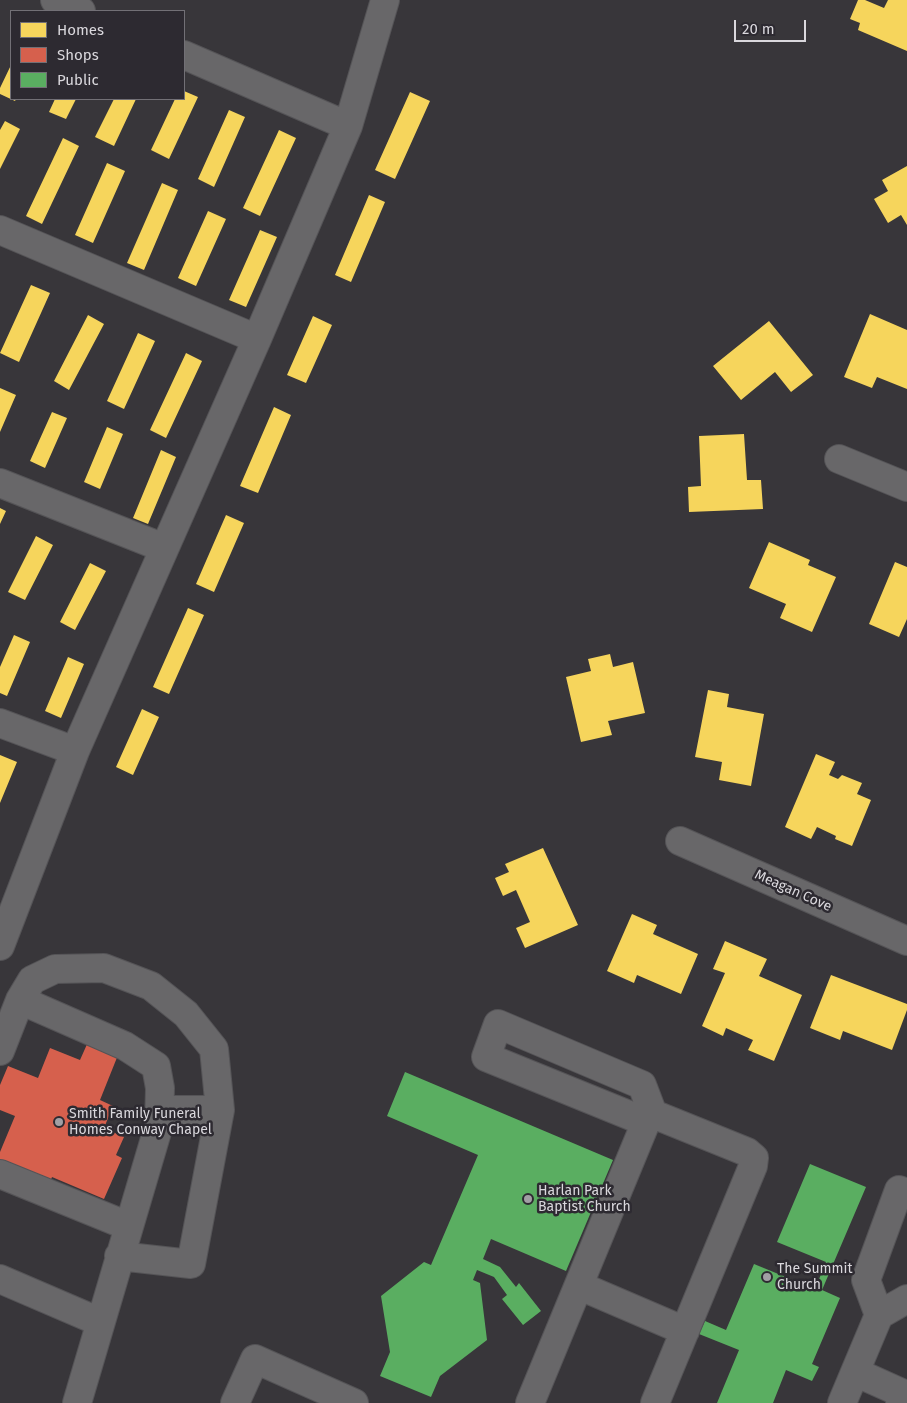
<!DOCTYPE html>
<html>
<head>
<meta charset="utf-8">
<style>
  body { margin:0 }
  #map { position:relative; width:907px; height:1403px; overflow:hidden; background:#38363a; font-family:"Fira Sans",sans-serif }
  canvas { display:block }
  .legend { position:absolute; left:10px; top:10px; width:175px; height:90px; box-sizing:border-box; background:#2d2a31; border:1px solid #727076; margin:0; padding:6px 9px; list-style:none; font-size:15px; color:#dad8dd }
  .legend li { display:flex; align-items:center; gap:10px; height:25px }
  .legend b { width:25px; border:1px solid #727076 }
  .scale { position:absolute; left:734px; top:20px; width:72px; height:22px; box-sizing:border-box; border:2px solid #dad8dd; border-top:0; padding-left:6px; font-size:15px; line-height:18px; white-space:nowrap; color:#dad8dd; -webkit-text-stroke:4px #2d2a31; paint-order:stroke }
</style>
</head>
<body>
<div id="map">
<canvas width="907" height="1403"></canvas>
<ul class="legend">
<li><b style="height:14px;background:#f6d55c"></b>Homes</li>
<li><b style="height:14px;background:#d6604d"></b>Shops</li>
<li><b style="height:14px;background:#5aae61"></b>Public</li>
</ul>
<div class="scale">20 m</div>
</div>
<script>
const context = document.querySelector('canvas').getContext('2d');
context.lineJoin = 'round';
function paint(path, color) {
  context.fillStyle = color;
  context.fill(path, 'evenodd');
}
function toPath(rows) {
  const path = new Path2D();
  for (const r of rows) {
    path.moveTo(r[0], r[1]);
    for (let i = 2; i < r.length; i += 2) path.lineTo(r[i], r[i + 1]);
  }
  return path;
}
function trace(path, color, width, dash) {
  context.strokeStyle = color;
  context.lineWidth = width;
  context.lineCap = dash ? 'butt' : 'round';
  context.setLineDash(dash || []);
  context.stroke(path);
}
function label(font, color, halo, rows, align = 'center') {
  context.font = font + ' "Fira Sans",sans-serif';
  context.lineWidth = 5;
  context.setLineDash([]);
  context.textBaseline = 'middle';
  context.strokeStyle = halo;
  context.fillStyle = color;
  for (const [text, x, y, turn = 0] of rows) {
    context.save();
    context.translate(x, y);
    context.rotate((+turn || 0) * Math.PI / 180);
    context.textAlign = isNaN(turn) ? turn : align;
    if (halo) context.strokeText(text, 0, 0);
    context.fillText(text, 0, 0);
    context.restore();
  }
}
const homes = toPath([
  [858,0,865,0,884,8,888,0,907,0,907,51,858,30,860,23,850,19],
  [11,65,11,99,16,99,15,101,0,94,0,88],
  [184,91,198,97,169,159,151,150,175,99,184,99],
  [410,92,430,101,395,179,375,170],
  [55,99,76,99,66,119,49,112],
  [114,99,136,99,114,146,95,137],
  [229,110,245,117,214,187,198,179],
  [5,121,20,129,0,169,0,130],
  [279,130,296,138,260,216,243,208],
  [63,138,79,146,42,224,26,216],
  [107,163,125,171,93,243,75,235],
  [907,166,907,225,901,215,888,223,874,199,888,191,882,180],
  [162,183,178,190,144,270,127,263],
  [369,195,385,202,351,282,335,275],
  [208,211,226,219,196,286,178,278],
  [260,230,277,237,246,307,229,300],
  [31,285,50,293,19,362,0,353],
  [870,314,907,330,907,389,877,377,872,388,844,377],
  [88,315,104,324,69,390,54,381],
  [313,316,332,325,306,383,287,375],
  [769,321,813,375,791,392,775,372,741,400,713,366],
  [138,333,155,341,124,409,107,401],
  [186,353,202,361,166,438,150,430],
  [0,388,16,395,0,432],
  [274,407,291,415,258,493,240,486],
  [52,412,67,418,45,468,30,461],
  [107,427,123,434,100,489,84,482],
  [744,434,747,480,761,480,763,509,689,512,688,487,701,486,699,436],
  [161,450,176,457,148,524,133,518],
  [0,508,6,511,0,524],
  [226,515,244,523,214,592,196,584],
  [36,536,53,545,25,600,8,592],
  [769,542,810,560,808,565,836,577,812,632,780,618,786,604,749,588],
  [895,562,907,567,907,619,899,637,869,624],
  [90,563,106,571,75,630,60,622],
  [188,608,204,615,169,694,153,687],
  [14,635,30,642,7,696,0,693,0,667],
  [610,654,613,667,633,662,645,713,608,721,612,735,581,742,566,677,591,671,588,659],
  [68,657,84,664,61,718,45,711],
  [708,690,729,694,727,707,764,714,751,786,719,780,722,762,695,757],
  [142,709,159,717,133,775,116,767],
  [816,754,835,762,829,775,838,779,842,775,862,783,857,794,871,800,852,846,835,839,836,836,817,827,811,839,785,827],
  [0,755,17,762,0,803],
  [543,848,578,925,525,948,516,928,530,922,516,890,503,896,495,878,509,872,505,864],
  [632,914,657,925,653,934,698,954,681,994,637,975,634,983,607,971],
  [725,941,767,959,759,976,802,995,774,1061,748,1050,753,1040,726,1028,723,1036,702,1026,725,973,713,969],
  [831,975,907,1004,907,1010,892,1050,843,1031,840,1040,810,1028]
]);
const shops = toPath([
  [88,1042,118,1055,100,1100,113,1106,104,1128,124,1137,116,1155,122,1158,104,1199,52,1177,50,1182,0,1164,0,1152,15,1116,0,1110,0,1085,8,1066,38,1078,50,1048,80,1060]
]);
const public = toPath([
  [405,1072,613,1160,566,1271,491,1239,483,1259,500,1267,516,1287,519,1283,541,1311,523,1325,502,1299,507,1295,494,1277,477,1270,473,1280,480,1283,487,1340,440,1376,431,1397,380,1376,390,1352,381,1296,424,1262,431,1265,478,1155,387,1116],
  [810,1164,866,1187,822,1290,840,1298,812,1364,819,1367,812,1381,786,1370,773,1403,717,1403,739,1350,699,1334,705,1321,726,1330,754,1264,815,1289,826,1262,777,1242]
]);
const minor = toPath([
  [55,0,81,11],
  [184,55,348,126],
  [0,230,257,339],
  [839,459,907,487],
  [0,483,164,548],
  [0,723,75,751],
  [680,841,907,941],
  [0,946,75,751,257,339,348,126,385,0],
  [20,1000,125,1046,156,1066,160,1088,159,1125,77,1403],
  [0,1051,20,1000,32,980,55,969,104,968,151,986,186,1014,214,1049,220,1110,191,1264,119,1256],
  [159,1110,220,1110],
  [646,1122,486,1057,498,1024,642,1085,653,1114],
  [0,1174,128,1226],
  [0,1279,100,1322],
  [580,1286,685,1331],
  [879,1315,866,1280,899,1190,907,1193],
  [855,1372,879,1315,907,1299],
  [235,1403,255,1359,354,1403],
  [530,1403,646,1122,653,1114,747,1152,754,1158,753,1166,655,1403],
  [842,1403,855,1372,904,1394,900,1403]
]);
const markers = [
  [59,1122,5,"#a19fa4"],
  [528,1199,5,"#a19fa4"],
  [767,1277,5,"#a19fa4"]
];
const streetNames = [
  ["Meagan Cove",793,891,24]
];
const poiNames = [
  ["Smith Family Funeral",69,1114],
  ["Homes Conway Chapel",69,1130],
  ["Harlan Park",538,1191],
  ["Baptist Church",538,1207],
  ["The Summit",777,1269],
  ["Church",777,1285]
];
paint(homes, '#f6d55c');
paint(shops, '#d6604d');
paint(public, '#5aae61');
trace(minor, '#555457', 30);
trace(minor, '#686769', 28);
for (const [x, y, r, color] of markers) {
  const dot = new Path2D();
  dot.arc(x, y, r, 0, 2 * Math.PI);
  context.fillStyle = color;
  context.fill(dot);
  trace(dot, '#2d2a31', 2);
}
label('14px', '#dad8dd', '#2d2a31', streetNames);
label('14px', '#dad8dd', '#2d2a31', poiNames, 'left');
</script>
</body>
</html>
